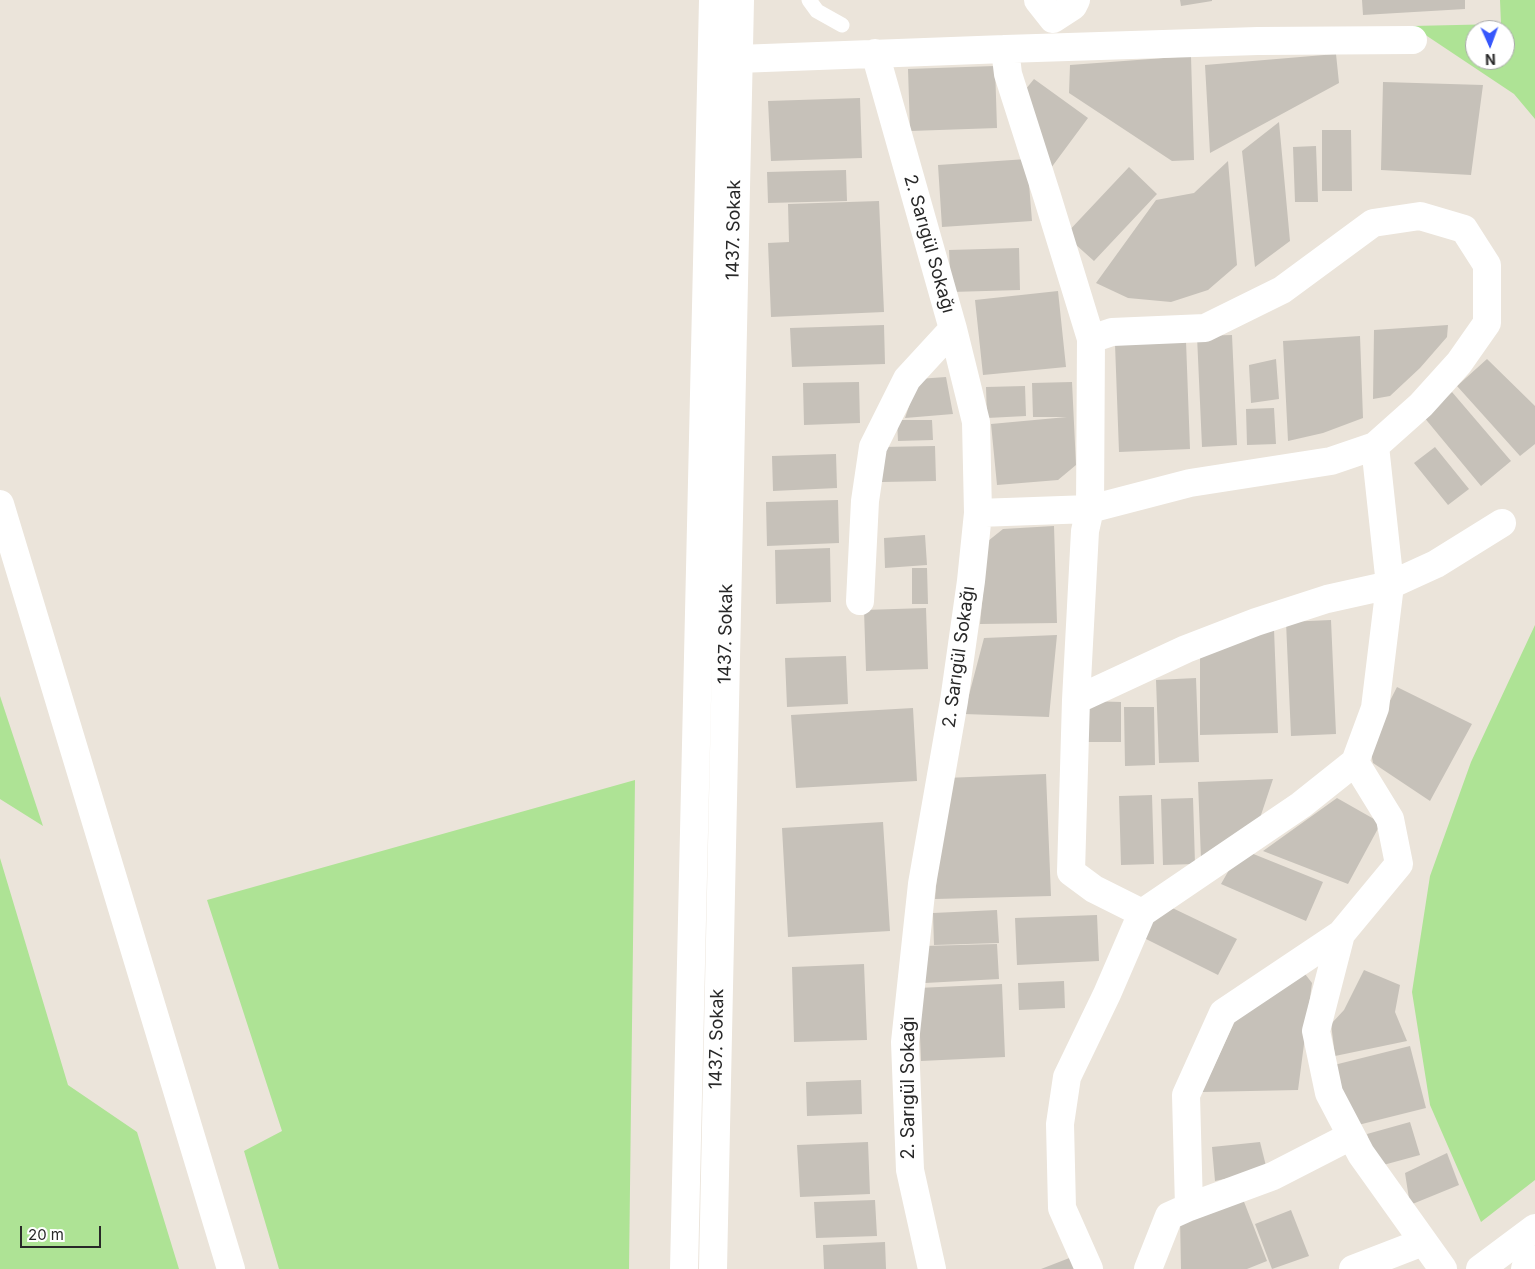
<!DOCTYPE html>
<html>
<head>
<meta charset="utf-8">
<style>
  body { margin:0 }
  #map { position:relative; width:1535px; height:1269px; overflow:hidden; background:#ebe4da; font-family:Inter,sans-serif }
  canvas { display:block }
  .north { position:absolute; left:1465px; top:20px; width:50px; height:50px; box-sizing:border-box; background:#fff; border:1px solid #a9a9a9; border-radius:50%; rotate:178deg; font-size:14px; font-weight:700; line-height:20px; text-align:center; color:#282828 }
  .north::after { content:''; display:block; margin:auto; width:18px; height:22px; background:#3657fc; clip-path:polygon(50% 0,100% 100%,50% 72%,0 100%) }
  .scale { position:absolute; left:20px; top:1226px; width:81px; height:22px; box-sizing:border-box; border:2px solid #282828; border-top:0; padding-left:6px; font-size:15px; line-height:18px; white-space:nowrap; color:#282828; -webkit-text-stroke:4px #fff; paint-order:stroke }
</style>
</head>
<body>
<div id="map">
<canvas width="1535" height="1269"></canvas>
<div class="north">N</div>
<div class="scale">20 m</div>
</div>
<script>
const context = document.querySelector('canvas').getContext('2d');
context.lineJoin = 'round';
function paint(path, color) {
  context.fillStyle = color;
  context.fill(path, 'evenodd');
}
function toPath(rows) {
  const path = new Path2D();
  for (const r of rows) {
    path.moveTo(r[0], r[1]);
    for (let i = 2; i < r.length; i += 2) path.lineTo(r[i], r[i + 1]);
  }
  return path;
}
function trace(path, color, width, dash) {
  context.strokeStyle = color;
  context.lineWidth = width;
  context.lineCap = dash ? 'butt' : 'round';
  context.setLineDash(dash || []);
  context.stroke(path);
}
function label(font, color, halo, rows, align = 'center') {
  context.font = font + ' Inter,sans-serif';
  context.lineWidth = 4;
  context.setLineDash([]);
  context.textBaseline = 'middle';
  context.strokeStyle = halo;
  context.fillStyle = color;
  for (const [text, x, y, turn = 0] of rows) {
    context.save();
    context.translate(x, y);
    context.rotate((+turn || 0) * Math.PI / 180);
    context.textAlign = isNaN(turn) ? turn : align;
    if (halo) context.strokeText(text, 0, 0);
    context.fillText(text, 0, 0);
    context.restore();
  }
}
const green = toPath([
  [1500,0,1535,0,1535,119,1514,94,1412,26,1501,24],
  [1475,30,1505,30,1505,60,1475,60],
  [1535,625,1535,1180,1481,1222,1430,1105,1412,992,1430,876,1471,762],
  [0,696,43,826,0,799],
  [635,780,629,1269,279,1269,244,1151,282,1131,207,900],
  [0,858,68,1085,137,1132,179,1269,0,1269]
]);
const building = toPath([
  [1180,0,1212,0,1212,1,1181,6],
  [1362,0,1465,0,1465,9,1363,15],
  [1336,54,1339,83,1210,153,1205,65],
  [1191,56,1194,160,1172,161,1069,93,1070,65],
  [995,66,997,128,910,131,908,69],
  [1034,79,1088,118,1051,168,1021,95],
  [1383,82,1483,85,1471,175,1381,170],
  [860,98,862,158,771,161,768,101],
  [1279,122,1290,241,1255,267,1242,151],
  [1322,130,1351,130,1352,191,1322,191],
  [1316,146,1318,202,1295,202,1293,147],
  [1027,159,1032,221,942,227,938,165],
  [1228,161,1237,265,1208,290,1171,302,1128,298,1096,283,1156,200,1194,193],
  [1129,167,1157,194,1094,261,1065,235],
  [846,170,847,201,768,203,767,172],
  [879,201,884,312,771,317,768,243,789,242,788,204],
  [1019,248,1020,290,951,292,949,250],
  [1058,291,1066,367,983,375,975,300],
  [884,325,885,364,792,367,790,328],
  [1448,325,1447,337,1420,368,1390,396,1373,399,1374,330],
  [1232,335,1237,445,1202,447,1197,336],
  [1360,336,1363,418,1323,433,1288,441,1283,341],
  [1186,341,1190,449,1119,452,1115,344],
  [1276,359,1279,399,1251,403,1249,365],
  [1487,359,1535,406,1535,444,1520,456,1457,386],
  [946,377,953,414,905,418,918,379],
  [859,382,860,423,804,425,803,383],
  [1072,382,1076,465,1058,480,997,485,991,424,1067,417,1033,417,1032,383],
  [1025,386,1026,416,987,418,986,387],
  [1452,392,1511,461,1481,486,1423,416],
  [1274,408,1276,444,1247,445,1246,409],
  [897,420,932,420,933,440,898,441],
  [935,446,936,481,882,482,881,447],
  [1435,447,1469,489,1448,505,1414,463],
  [836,454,837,488,773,491,772,456],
  [838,500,839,543,767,546,766,502],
  [1054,526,1057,623,980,624,988,541,1003,529],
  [925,535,927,565,885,568,884,538],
  [830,548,831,602,776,604,775,550],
  [912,568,927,568,928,604,912,604],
  [926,608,928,669,866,671,864,610],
  [1331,620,1336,734,1291,736,1286,622],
  [1274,629,1278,733,1200,735,1200,651],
  [1057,635,1049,717,964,714,984,638],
  [846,656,848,704,787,707,785,658],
  [1196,678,1199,762,1159,763,1156,680],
  [1397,687,1472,724,1430,801,1373,763,1369,742],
  [1087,701,1121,702,1121,742,1087,742],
  [1124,707,1154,707,1155,765,1125,766],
  [913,708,917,781,796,788,791,715],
  [1046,774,1051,896,935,899,945,778],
  [1273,779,1256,830,1201,859,1198,782],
  [1152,795,1154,864,1121,865,1119,796],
  [1193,798,1195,864,1163,865,1161,799],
  [1337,798,1381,823,1348,884,1263,851],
  [883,822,890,931,788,937,782,828],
  [1241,849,1323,882,1306,921,1221,884],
  [1162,903,1237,939,1218,975,1144,938],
  [997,910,999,943,934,945,933,913],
  [1097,915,1099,961,1017,965,1015,918],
  [997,944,999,979,925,983,923,946],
  [864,964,867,1040,794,1042,792,967],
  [1302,970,1312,983,1298,1090,1202,1092,1240,1010],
  [1364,970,1400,985,1395,1012,1407,1041,1335,1056,1331,1024,1344,1010],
  [1064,981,1065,1008,1019,1010,1018,983],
  [1002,984,1005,1057,921,1061,918,988],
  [1410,1046,1426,1108,1350,1127,1334,1065],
  [861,1080,862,1114,807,1116,806,1082],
  [1410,1122,1420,1155,1376,1167,1367,1134],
  [868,1142,870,1194,800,1197,797,1145],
  [1260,1142,1267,1170,1215,1181,1212,1147],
  [1447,1153,1459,1185,1410,1205,1405,1173],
  [1241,1194,1267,1261,1247,1269,1181,1269,1180,1218],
  [875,1200,877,1236,816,1238,814,1202],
  [1291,1210,1309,1256,1272,1269,1255,1224],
  [885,1242,886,1269,824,1269,823,1245],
  [1072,1257,1076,1269,1041,1269]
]);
const lane = toPath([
  [809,0,817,11,842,25]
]);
const street = toPath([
  [1038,0,1053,19,1073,6,1076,0],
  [875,53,953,329,976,422,978,513,971,581,954,701,922,884,905,1042,910,1170,932,1269],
  [738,59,1005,49],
  [0,504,231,1269],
  [978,513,1090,509,1190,483,1331,461,1375,446,1421,405,1459,363,1487,323,1487,265,1464,229,1420,216,1373,223,1282,290,1205,328,1112,332,1091,339],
  [860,601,865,501,873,447,907,379,953,329],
  [1076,700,1186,649,1256,622,1327,599,1390,585,1436,564,1502,523],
  [1355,762,1390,819,1399,864,1341,934,1316,1031,1329,1093,1361,1154,1443,1269],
  [1142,913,1094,889,1071,872,1076,700,1085,531,1090,509,1091,339,1047,196,1008,74,1005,49,1258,41,1413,40],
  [1189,1207,1186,1095,1223,1013,1341,934],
  [684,1269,713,0],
  [713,1269,740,0],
  [1089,1269,1062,1208,1060,1124,1067,1077,1107,994,1142,913,1301,805,1355,762,1375,708,1390,585,1375,446],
  [1148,1269,1169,1216,1189,1207,1273,1176,1351,1136],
  [1353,1269,1423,1242]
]);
const secondary = toPath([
  [1480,1269,1535,1228],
  [1525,1269,1535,1260]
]);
const streetNames = [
  ["1437. Sokak",734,230,-89],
  ["2. Sarıgül Sokağı",929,244,74],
  ["1437. Sokak",726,634,-89],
  ["2. Sarıgül Sokağı",959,657,-82],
  ["1437. Sokak",717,1039,-89],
  ["2. Sarıgül Sokağı",909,1088,-90]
];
paint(green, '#aee395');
paint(building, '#c6c1b9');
trace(lane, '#fff', 15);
trace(street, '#fff', 28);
trace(secondary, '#fff', 28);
label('18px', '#282828', '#fff', streetNames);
</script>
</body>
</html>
